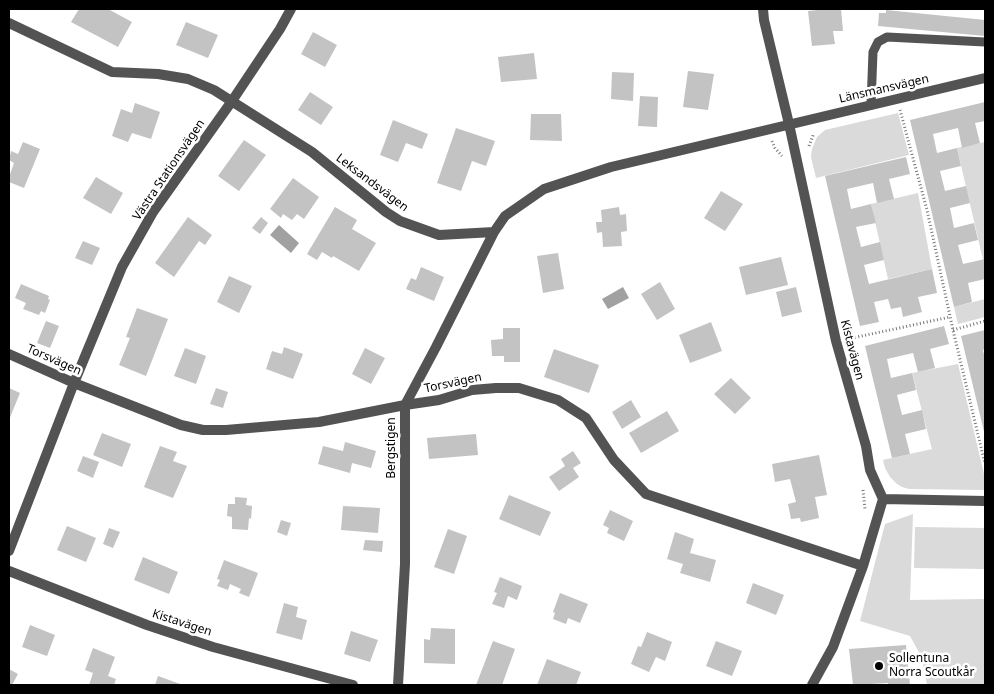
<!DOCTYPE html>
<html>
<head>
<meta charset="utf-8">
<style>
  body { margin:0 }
  #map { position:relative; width:994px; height:694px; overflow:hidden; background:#fff; font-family:"Noto Sans",sans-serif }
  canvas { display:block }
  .frame { position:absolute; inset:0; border:10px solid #000; pointer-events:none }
</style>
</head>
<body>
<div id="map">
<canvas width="994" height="694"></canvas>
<div class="frame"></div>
</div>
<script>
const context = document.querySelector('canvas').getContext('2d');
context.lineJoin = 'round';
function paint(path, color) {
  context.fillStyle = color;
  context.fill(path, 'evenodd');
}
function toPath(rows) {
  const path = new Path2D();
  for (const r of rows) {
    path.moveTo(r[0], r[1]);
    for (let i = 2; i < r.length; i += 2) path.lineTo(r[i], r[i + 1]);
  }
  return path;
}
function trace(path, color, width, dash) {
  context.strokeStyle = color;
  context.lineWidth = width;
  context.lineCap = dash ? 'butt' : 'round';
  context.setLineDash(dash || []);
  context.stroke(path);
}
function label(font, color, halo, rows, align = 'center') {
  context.font = font + ' "Noto Sans",sans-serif';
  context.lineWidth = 5;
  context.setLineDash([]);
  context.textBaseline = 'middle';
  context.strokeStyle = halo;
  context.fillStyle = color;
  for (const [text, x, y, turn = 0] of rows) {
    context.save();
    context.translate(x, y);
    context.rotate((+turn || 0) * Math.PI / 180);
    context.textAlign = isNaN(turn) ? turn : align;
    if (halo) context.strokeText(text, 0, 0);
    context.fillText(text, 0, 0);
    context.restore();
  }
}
const green = toPath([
  [898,113,909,155,816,178,811,157,812,149,817,137,825,130],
  [985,142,985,259,983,260,957,148],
  [918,193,932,269,888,279,871,204],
  [985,299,985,317,958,324,954,307],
  [958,364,984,474,985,490,909,489,902,487,897,484,890,477,885,468,883,460,932,449,912,373],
  [913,514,910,600,985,599,985,685,927,685,922,658,910,636,860,621,885,524],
  [915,527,985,528,985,569,914,568]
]);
const water = toPath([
  [279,225,299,243,291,253,270,235],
  [623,287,629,298,608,309,602,299]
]);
const building = toPath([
  [79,9,108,9,132,22,118,47,71,22],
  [827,9,841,9,843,31,833,31,835,44,812,46,808,11],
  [886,10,985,20,985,36,878,26,879,13,886,13],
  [186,22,218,35,208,58,176,45],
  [313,32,337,45,325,67,301,54],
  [534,53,537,79,501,82,498,57],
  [688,71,714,74,708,110,683,107],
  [612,72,634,73,633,101,611,99],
  [310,92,333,107,321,125,298,110],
  [640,96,658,97,657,127,638,126],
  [985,102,985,121,975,123,980,143,962,148,958,128,933,134,937,153,957,148,961,166,940,171,945,191,966,186,970,203,950,208,954,228,974,223,978,240,958,245,963,264,985,259,985,279,968,283,972,302,954,307,910,120],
  [135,103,160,112,151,139,132,133,128,142,112,136,121,109,132,113],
  [531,114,561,114,562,141,530,140],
  [393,120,428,134,422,149,406,143,398,162,380,155],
  [456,128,495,141,486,166,472,161,461,191,437,183],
  [244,140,266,155,239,191,218,176],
  [23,142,40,149,24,188,9,182,9,177,14,163,9,160,11,151,18,154],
  [906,157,910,174,889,179,894,199,877,203,873,183,847,189,851,209,871,204,876,223,856,227,861,247,880,242,884,260,864,265,869,284,932,269,937,293,918,297,922,312,903,317,901,307,891,309,888,299,874,302,879,322,860,326,825,176],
  [96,177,123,193,111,214,83,198],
  [293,178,319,197,304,219,297,214,292,220,283,214,281,218,270,209],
  [721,191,743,204,725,231,704,218],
  [335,207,357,220,352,229,376,243,359,271,333,256,332,258,322,252,317,260,307,254],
  [619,207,620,215,626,214,627,231,621,232,622,246,603,247,602,232,597,233,596,222,602,222,601,210],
  [188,217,212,235,205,245,199,241,174,277,155,263],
  [261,217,268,223,260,234,252,228],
  [83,241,100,248,92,265,75,258],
  [558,253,564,289,543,293,537,256],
  [781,257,788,285,746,295,739,267],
  [421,267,444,277,434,301,406,289,411,278,416,280],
  [229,276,252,286,239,313,217,302],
  [660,282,675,309,657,320,641,294],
  [21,284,49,296,48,299,50,300,45,313,41,311,39,315,23,309,26,303,15,298],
  [796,287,802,312,782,317,776,292],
  [137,308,168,319,146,376,119,365,130,338,126,337],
  [46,321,59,326,50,348,37,343],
  [711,322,722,351,690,363,679,335],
  [944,326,949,344,930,349,935,368,918,372,913,353,887,359,891,378,912,373,916,390,897,395,902,415,922,410,926,429,905,434,910,454,892,458,865,346],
  [503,328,520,328,520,362,504,362,504,356,492,356,491,340,503,339],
  [985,330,985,349,983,350,985,359,985,436,961,336],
  [284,347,303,354,293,379,266,369,272,351,282,354],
  [185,348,206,356,196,384,174,376],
  [365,348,385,358,371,384,352,374],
  [554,349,599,365,589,393,544,377],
  [731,378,751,398,735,414,714,394],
  [9,388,20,393,9,420],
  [216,388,228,392,223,408,210,404],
  [631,400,641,417,622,429,612,412],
  [667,411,679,431,641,453,629,433],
  [102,433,131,444,122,467,93,455],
  [476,434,478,455,429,459,427,438],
  [345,442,376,451,371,468,352,463,350,473,318,464,323,446,343,451],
  [160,446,177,452,173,461,187,466,173,498,144,487],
  [573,451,581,463,573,468,579,477,559,491,549,477,565,466,561,459],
  [819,455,827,495,815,497,819,518,801,522,800,518,791,519,788,504,796,502,790,479,775,482,772,464],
  [83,456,99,462,93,478,77,471],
  [509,495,551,512,540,536,499,519],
  [235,497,247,498,246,505,252,506,251,519,249,518,248,530,232,529,232,517,227,516,228,504,235,504],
  [343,506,380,508,378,533,341,530],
  [610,510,633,521,624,541,607,533,609,528,603,525],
  [281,520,291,523,287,536,277,532],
  [67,526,96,538,86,562,57,550],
  [109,528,120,532,113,548,103,544],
  [448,529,467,536,454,574,434,567],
  [675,532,694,539,690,553,716,560,710,582,680,573,683,564,667,559],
  [365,540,383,541,382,552,363,550],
  [143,557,178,572,169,594,134,580],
  [224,560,258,573,249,597,239,593,241,589,230,584,228,590,217,586,220,580,217,579],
  [500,577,522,586,517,600,508,596,504,608,492,604,497,593,494,592],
  [753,583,784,595,776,615,746,603],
  [560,593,588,604,580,623,568,618,566,624,553,619,555,613,553,612],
  [284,603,298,607,296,617,307,620,302,640,276,633],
  [30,625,55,635,47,656,22,647],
  [431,628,455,629,455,664,424,663,424,639,430,640],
  [351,631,378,640,370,662,344,654],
  [647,632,672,642,665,661,656,657,649,672,631,664,638,646,641,647],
  [493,641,515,649,502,685,476,685],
  [716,641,742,651,732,676,706,666],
  [906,645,910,685,888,685,888,683,853,685,849,649],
  [93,648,115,657,108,676,116,679,114,685,89,685,93,673,85,670],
  [547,659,581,672,576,685,537,685],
  [9,669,18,674,12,685,9,685],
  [158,676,183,685,155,685]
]);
const path = toPath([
  [900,110,927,210,953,330,985,464],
  [772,141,775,148,782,156],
  [809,146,814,133],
  [953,330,985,321],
  [848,339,950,317],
  [863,490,865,509]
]);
const service = toPath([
  [871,105,873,52,878,42,887,37,985,42]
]);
const minor = toPath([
  [763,9,764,20,789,124,836,341,866,446,870,470,883,499,863,566,833,647,812,685],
  [9,23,112,72,158,74,188,79,214,90,312,152,386,212,400,221,439,235,494,232],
  [9,354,74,383,181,425,203,430,226,430,319,422,405,405,439,400,472,390,496,388,519,388,558,400,586,418,614,460,646,494,863,566],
  [883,499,985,501],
  [9,551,74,383,122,267,153,212,232,101,280,29,291,9],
  [9,571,147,625,213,647,353,685],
  [398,685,405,564,405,405,436,347,494,232,505,216,544,189,611,167,985,78]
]);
const markers = [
  [879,666,5,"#000"]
];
const streetNames = [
  ["Länsmansvägen",884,89,-13],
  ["Västra Stationsvägen",169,170,-56],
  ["Leksandsvägen",372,183,37],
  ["Kistavägen",852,350,75],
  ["Torsvägen",54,360,24],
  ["Torsvägen",453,383,-12],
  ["Bergstigen",392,448,-90],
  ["Kistavägen",182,623,18]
];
const poiNames = [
  ["Sollentuna",889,659],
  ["Norra Scoutkår",889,673]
];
paint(green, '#dadada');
paint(water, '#a1a1a1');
paint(building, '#c3c3c3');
trace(path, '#757575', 3, [1, 2.5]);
trace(service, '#535353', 9);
trace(minor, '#535353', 10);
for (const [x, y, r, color] of markers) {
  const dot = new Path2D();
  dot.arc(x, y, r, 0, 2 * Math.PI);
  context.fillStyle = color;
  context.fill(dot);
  trace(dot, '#fff', 2);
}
label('12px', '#000', '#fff', streetNames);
label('12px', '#000', '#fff', poiNames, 'left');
</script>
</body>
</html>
